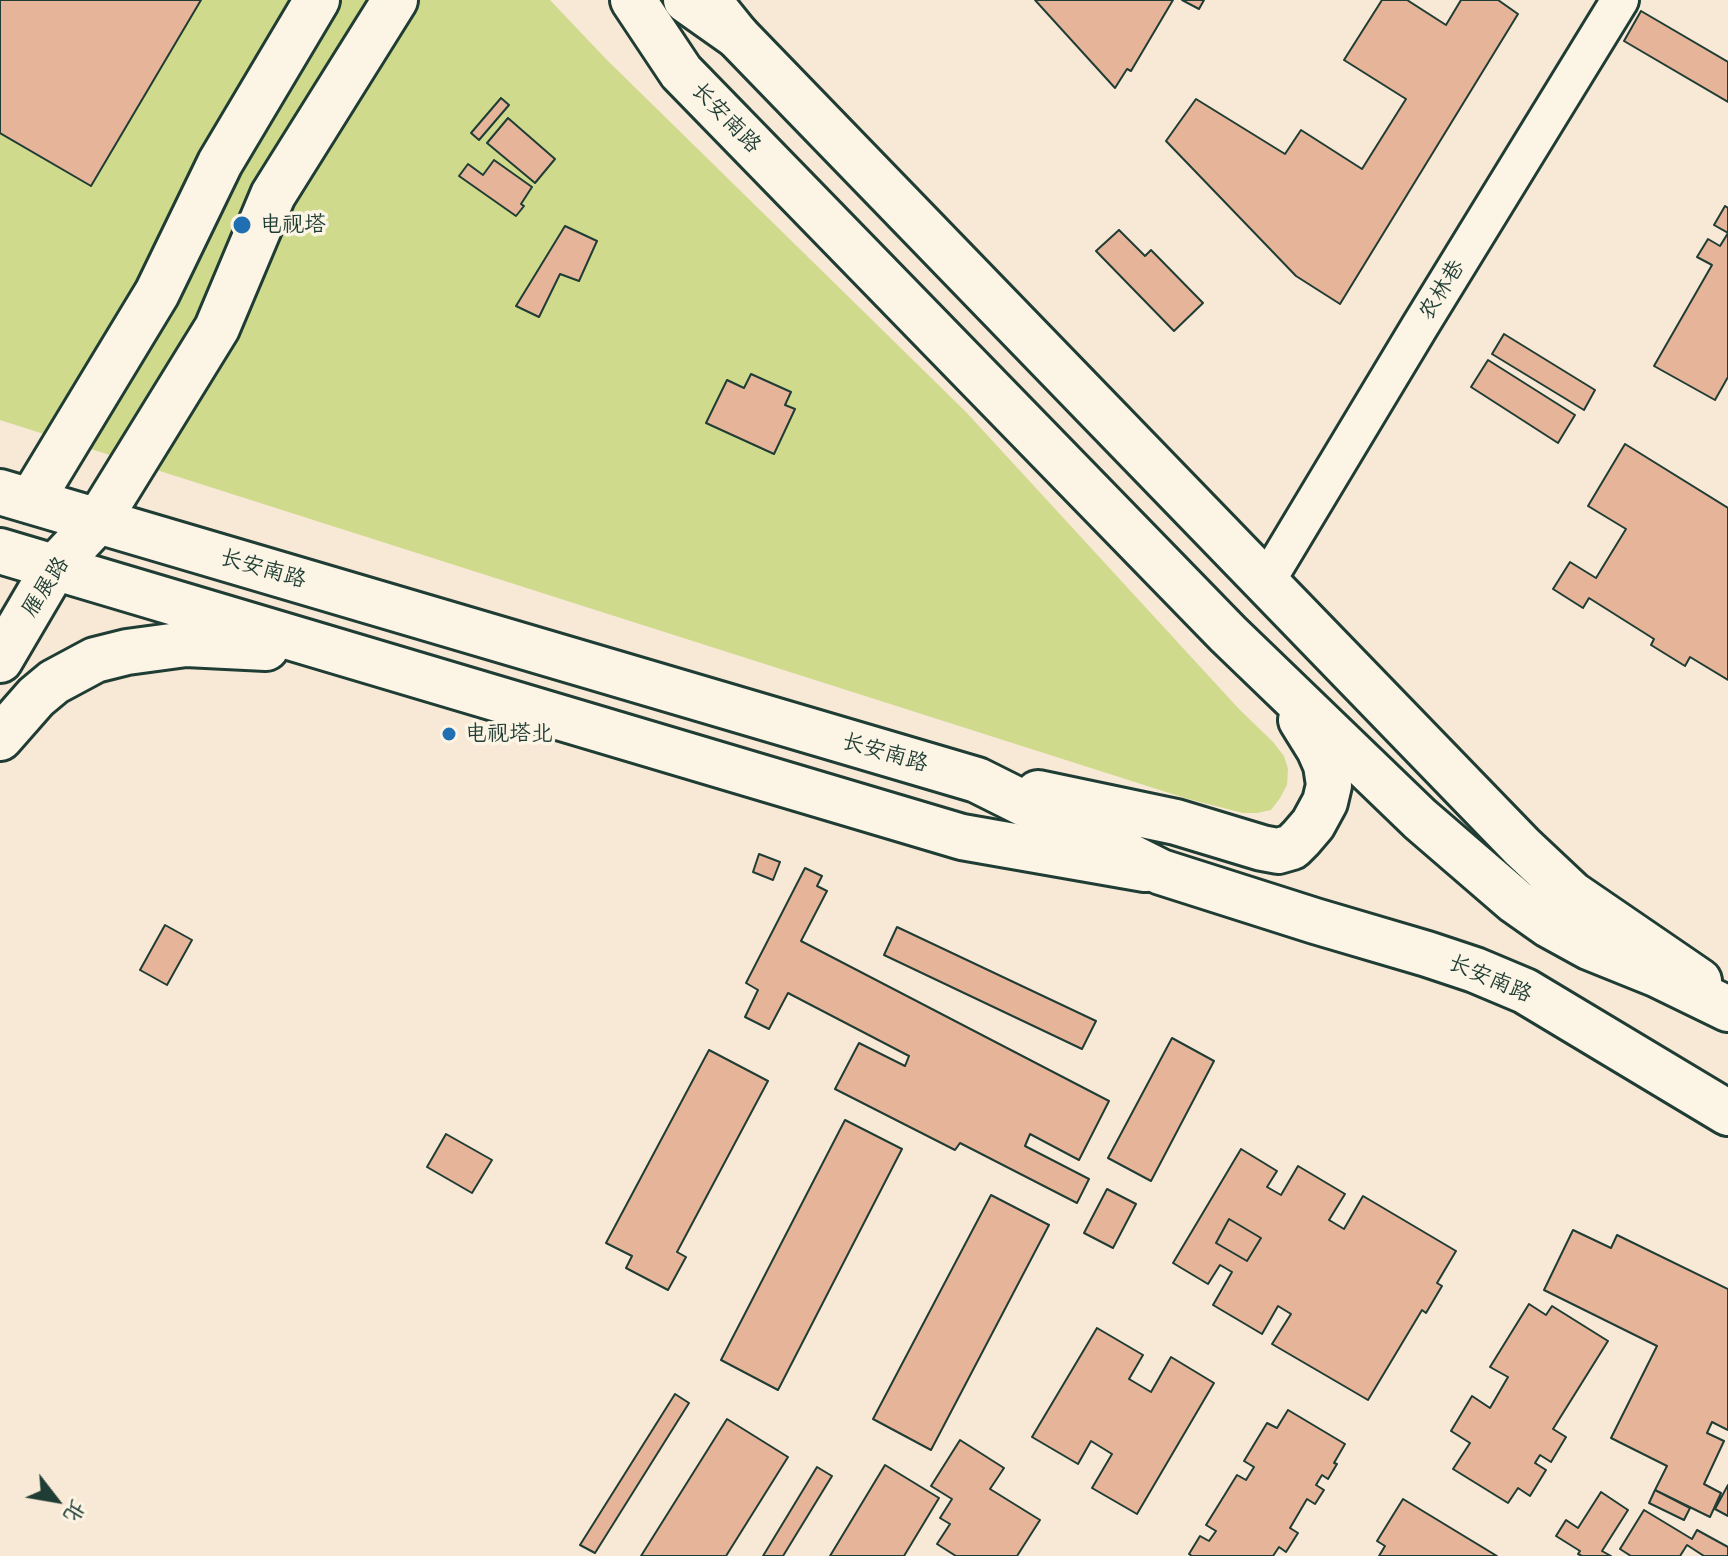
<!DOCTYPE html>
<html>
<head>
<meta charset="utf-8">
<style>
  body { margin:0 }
  #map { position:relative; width:1728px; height:1556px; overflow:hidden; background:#f8e8d6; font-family:"Playpen Sans","LXGW WenKai TC",sans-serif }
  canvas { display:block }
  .north { position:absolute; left:16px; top:1460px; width:80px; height:80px; -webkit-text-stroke:6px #fcf5e5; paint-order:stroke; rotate:121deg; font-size:22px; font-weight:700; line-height:32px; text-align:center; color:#1f3d34 }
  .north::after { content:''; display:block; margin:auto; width:28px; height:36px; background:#1f3d34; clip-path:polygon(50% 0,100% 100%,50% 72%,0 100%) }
</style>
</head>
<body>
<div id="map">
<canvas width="1728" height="1556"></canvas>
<div class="north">北</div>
</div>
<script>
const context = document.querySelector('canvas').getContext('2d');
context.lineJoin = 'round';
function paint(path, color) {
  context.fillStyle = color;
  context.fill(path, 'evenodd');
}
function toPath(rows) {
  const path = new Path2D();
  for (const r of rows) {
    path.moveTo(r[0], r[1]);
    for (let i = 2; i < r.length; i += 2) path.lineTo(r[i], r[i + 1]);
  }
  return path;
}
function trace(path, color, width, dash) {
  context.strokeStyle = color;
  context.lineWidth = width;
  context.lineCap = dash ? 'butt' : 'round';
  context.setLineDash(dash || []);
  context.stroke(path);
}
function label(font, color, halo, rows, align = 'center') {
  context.font = font + ' "Playpen Sans","LXGW WenKai TC",sans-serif';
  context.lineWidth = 7;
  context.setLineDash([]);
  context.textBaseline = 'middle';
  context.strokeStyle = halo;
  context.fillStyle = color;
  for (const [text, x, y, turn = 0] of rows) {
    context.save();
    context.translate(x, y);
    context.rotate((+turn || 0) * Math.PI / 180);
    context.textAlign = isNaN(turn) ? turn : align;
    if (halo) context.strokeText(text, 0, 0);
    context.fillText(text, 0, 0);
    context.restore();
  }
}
const green = toPath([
  [0,0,550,0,605,58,966,412,1239,709,1273,742,1284,756,1288,769,1287,785,1280,798,1271,810,1257,813,1243,813,1188,799,0,420]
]);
const building = toPath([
  [0,0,201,0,91,186,0,133,0,0],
  [1035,0,1173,0,1131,71,1127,69,1115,88,1035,0],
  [1182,0,1204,0,1199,9,1182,0],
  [1382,0,1407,0,1446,25,1461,0,1498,0,1518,14,1340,304,1296,276,1166,141,1196,99,1285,154,1301,130,1362,169,1406,99,1344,60,1382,0],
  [1641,11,1728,62,1728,102,1624,41,1641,11],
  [501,98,509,105,479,140,471,133,501,98],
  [508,118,555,159,535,183,487,143,508,118],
  [494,160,532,187,521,204,524,206,516,216,459,176,468,164,483,175,494,160],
  [1725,206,1728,208,1728,377,1715,400,1654,366,1712,265,1697,257,1708,239,1720,246,1728,233,1714,225,1725,206],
  [565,226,597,241,579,281,560,274,539,317,516,306,565,226],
  [1119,230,1145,256,1151,250,1203,303,1174,331,1096,251,1119,230],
  [1504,334,1595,390,1584,410,1492,354,1504,334],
  [1488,360,1575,415,1558,443,1471,387,1488,360],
  [751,374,791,392,785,405,795,409,774,454,706,423,727,380,744,388,751,374],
  [1625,444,1728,508,1728,680,1690,657,1685,666,1651,645,1654,639,1589,598,1583,608,1553,589,1570,562,1596,578,1626,529,1588,506,1625,444],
  [759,854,780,862,773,880,753,872,759,854],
  [805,868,822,876,817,886,827,891,801,941,1109,1101,1079,1160,1030,1134,1025,1146,1089,1179,1077,1203,960,1143,955,1150,835,1089,859,1043,905,1066,909,1056,788,993,769,1029,745,1017,758,990,746,983,805,868],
  [165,925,192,940,167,985,140,970,165,925],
  [897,927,1096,1021,1082,1049,884,955,897,927],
  [1172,1038,1214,1061,1151,1181,1108,1158,1172,1038],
  [709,1050,768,1081,677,1252,686,1257,668,1290,626,1268,632,1256,606,1243,709,1050],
  [845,1120,902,1149,778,1390,721,1360,845,1120],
  [446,1134,492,1160,472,1193,427,1167,446,1134],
  [1241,1149,1277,1171,1267,1187,1281,1195,1298,1166,1345,1194,1329,1220,1344,1229,1363,1196,1456,1251,1437,1283,1442,1286,1426,1313,1422,1310,1368,1400,1272,1344,1291,1314,1278,1306,1262,1334,1213,1305,1232,1272,1220,1265,1208,1284,1173,1263,1241,1149],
  [1229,1219,1261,1238,1247,1261,1216,1243,1229,1219],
  [1107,1189,1136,1204,1113,1248,1084,1233,1107,1189],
  [991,1195,1049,1225,931,1450,873,1419,991,1195],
  [1229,1219,1261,1238,1247,1261,1216,1243,1229,1219],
  [1573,1230,1611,1248,1617,1235,1728,1289,1728,1430,1712,1422,1707,1433,1724,1441,1704,1484,1721,1493,1710,1517,1655,1490,1667,1466,1611,1438,1657,1346,1544,1290,1573,1230],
  [1529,1304,1546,1315,1552,1306,1608,1341,1553,1429,1566,1437,1551,1462,1540,1455,1535,1463,1546,1470,1530,1496,1518,1488,1508,1503,1453,1469,1470,1443,1451,1431,1472,1396,1490,1408,1508,1377,1490,1367,1529,1304],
  [1097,1328,1143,1355,1129,1379,1151,1392,1171,1357,1214,1383,1137,1514,1092,1488,1112,1454,1091,1441,1078,1464,1032,1437,1097,1328],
  [675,1394,689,1403,595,1553,580,1545,675,1394],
  [1288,1410,1345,1444,1334,1463,1337,1464,1328,1479,1322,1475,1316,1485,1324,1490,1315,1504,1307,1499,1290,1528,1298,1533,1286,1552,1279,1547,1273,1556,1192,1556,1189,1554,1200,1536,1209,1541,1216,1531,1206,1525,1237,1475,1246,1480,1254,1467,1244,1461,1267,1423,1277,1428,1288,1410],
  [727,1419,788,1457,726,1556,641,1556,727,1419],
  [960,1440,1004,1468,990,1489,1040,1520,1017,1556,956,1556,937,1544,950,1524,940,1518,952,1499,931,1486,960,1440],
  [885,1465,939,1498,904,1556,830,1556,885,1465],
  [817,1467,832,1476,783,1556,763,1556,817,1467],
  [1728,1485,1728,1516,1715,1509,1728,1485],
  [1655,1490,1690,1508,1684,1520,1649,1503,1655,1490],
  [1601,1492,1628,1510,1602,1551,1611,1556,1582,1556,1578,1554,1580,1551,1556,1536,1566,1520,1578,1528,1601,1492],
  [1403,1499,1497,1556,1379,1556,1385,1546,1377,1541,1403,1499],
  [1644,1510,1692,1539,1697,1530,1728,1547,1728,1556,1704,1556,1687,1545,1680,1556,1631,1556,1620,1549,1644,1510]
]);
const minor = toPath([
  [1266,582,1420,326,1620,0]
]);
const secondary = toPath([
  [686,0,737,36,1522,847,1572,894,1699,981],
  [0,551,962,837,1145,869],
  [0,660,54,568,98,521],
  [0,738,36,697,54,682,95,660,127,652,186,644,266,648]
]);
const primary = toPath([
  [633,0,681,72,1228,634,1420,819,1515,901,1549,925,1589,947,1656,974,1728,1009],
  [708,0,737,36],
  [0,492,977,780,1161,872,1315,921,1427,954,1475,970,1525,991,1728,1113],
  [31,501,157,293,220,163,317,0],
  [98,521,217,328,273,195,395,0],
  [1038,793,1176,822,1262,848,1278,851,1292,847,1301,838,1313,824,1325,802,1329,785,1326,765,1319,749,1301,720]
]);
const markers = [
  [242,225,10,"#1f6fb2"],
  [449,734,8,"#1f6fb2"]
];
const streetNames = [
  ["长安南路",726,118,46],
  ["农林巷",1442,290,-58],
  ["长安南路",263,569,16],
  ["雁展路",46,587,-57],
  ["长安南路",885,753,16],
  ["长安南路",1490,979,23]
];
const poiNames = [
  ["电视塔",260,225],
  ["电视塔北",465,734]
];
paint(green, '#cfda8d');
paint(building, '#e6b498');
trace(building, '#1f3d34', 2);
trace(minor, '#1f3d34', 42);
trace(secondary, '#1f3d34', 50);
trace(primary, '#1f3d34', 50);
trace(minor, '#fcf5e5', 36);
trace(secondary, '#fcf5e5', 44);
trace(primary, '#fcf5e5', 44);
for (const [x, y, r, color] of markers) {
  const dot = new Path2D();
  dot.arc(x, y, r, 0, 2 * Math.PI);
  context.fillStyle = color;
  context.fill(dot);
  trace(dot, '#fcf5e5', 3);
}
label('22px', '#1f3d34', '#fcf5e5', streetNames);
label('22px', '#1f3d34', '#fcf5e5', poiNames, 'left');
</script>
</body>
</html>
